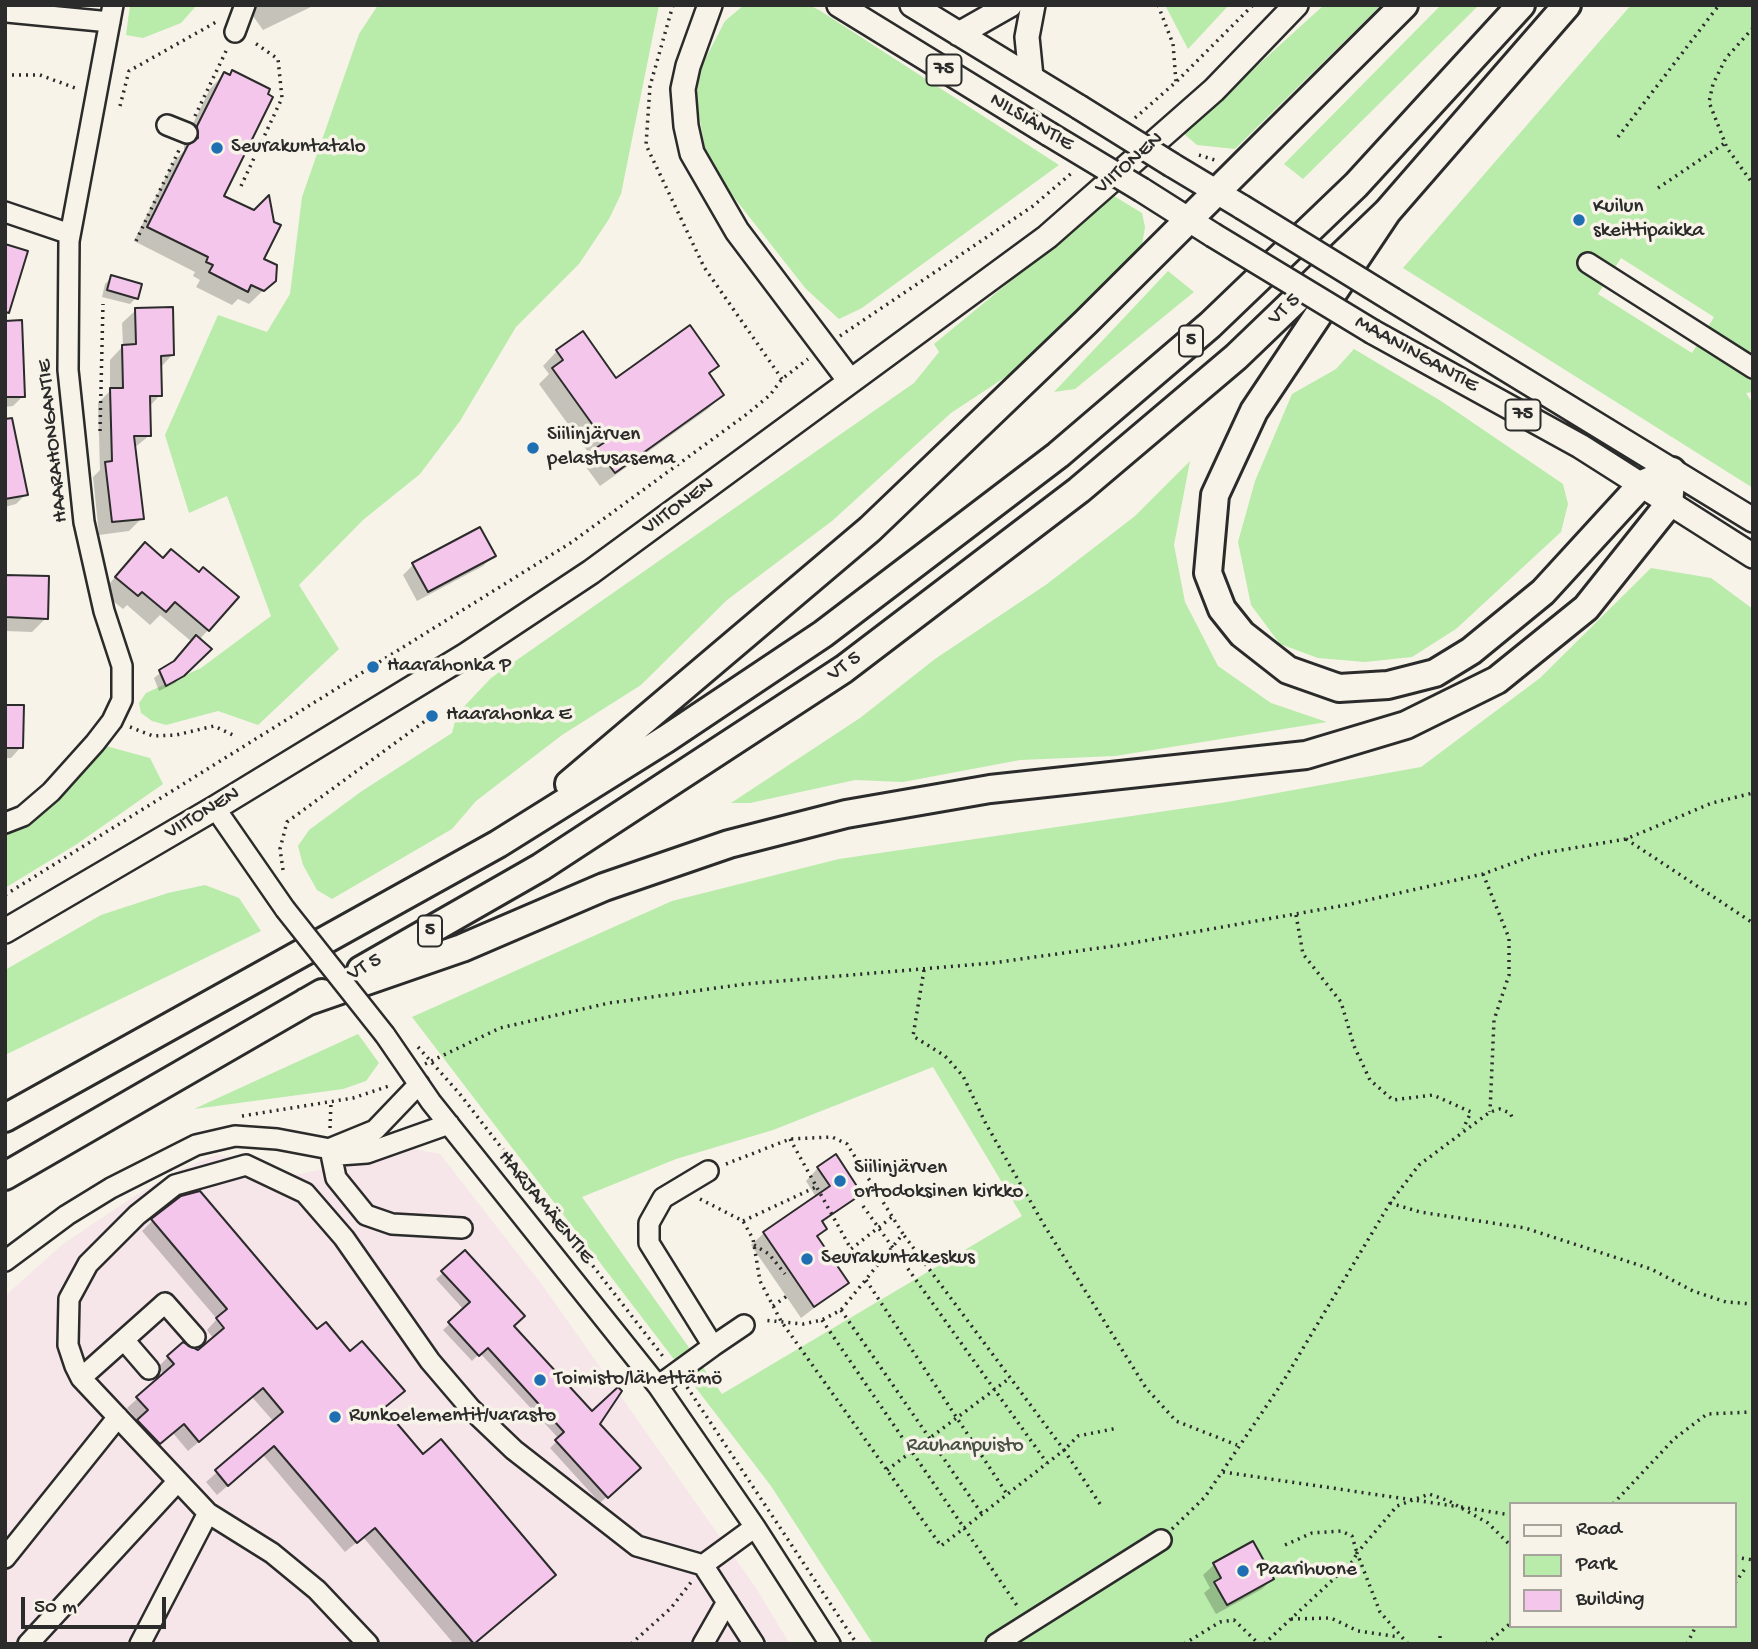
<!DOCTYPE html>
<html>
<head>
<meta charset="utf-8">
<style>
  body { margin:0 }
  #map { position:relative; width:1758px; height:1649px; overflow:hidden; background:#f7f3e8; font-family:"Gochi Hand",sans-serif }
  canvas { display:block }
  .frame { position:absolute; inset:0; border:7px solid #2b2b2b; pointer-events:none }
  .legend { position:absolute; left:1509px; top:1502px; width:228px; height:126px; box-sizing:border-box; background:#f7f3e8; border:2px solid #a5a39c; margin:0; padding:9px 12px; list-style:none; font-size:21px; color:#2b2b2b }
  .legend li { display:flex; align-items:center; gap:14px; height:35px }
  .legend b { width:35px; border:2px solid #a5a39c }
  .scale { position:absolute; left:21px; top:1597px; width:145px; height:32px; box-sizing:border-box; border:4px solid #2b2b2b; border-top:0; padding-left:9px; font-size:21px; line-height:24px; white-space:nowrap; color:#2b2b2b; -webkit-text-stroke:5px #f7f3e8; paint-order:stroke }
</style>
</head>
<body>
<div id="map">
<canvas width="1758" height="1649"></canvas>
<div class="frame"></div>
<ul class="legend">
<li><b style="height:9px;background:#f7f3e8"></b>Road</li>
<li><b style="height:19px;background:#b9ebab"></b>Park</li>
<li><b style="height:19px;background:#f4c6eb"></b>Building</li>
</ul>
<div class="scale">50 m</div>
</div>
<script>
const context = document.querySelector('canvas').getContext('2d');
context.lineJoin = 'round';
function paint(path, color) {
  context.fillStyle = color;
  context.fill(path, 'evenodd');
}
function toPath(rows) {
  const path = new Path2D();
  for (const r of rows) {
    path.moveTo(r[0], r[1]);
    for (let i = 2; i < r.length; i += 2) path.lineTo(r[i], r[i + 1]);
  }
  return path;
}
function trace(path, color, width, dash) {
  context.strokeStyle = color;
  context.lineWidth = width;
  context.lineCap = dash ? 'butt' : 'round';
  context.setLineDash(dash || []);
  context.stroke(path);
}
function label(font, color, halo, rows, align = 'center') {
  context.font = font + ' "Gochi Hand",sans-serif';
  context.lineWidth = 7;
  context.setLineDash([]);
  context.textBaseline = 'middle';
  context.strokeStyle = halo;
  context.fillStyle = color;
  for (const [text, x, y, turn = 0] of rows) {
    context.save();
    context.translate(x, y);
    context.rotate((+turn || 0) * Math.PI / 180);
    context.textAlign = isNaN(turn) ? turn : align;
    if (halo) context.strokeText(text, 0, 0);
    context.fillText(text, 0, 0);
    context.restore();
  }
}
const built = toPath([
  [414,1149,440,1154,543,1286,756,1588,790,1644,5,1644,5,1296,63,1244,133,1197,177,1171,216,1155,261,1160,295,1175]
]);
const green = toPath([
  [130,5,197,5,181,23,143,38,126,35],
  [378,5,659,5,621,194,609,219,579,264,516,327,460,421,420,474,363,520,299,585,339,649,258,725,218,711,166,725,152,721,141,713,139,703,146,693,201,668,271,616,227,496,189,513,165,435,218,315,267,332,290,294,302,197,359,34],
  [744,5,809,5,819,10,1059,165,862,308,839,319,806,289,721,181,705,148,696,99,701,67,725,21],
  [1165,5,1229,5,1188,49],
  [1324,5,1381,5,1235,149,1197,145,1183,133],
  [1441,5,1479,5,1303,179,1284,164],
  [1631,5,1753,5,1753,392,1746,393,1753,404,1753,488,1403,268],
  [1621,258,1714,317,1692,353,1598,294],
  [1114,196,1142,213,1145,227,1142,245,1040,349,1007,376,951,413,832,521,727,600,641,685,562,735,476,801,452,829,332,899,317,890,303,865,298,846,309,830,362,791,452,733,457,714,491,678,914,383,939,352,934,344],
  [1168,271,1194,292,1075,389,1054,392],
  [1354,349,1441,401,1563,484,1568,504,1561,532,1456,629,1412,657,1365,662,1318,658,1280,644,1251,605,1238,542,1255,481,1292,394,1336,369],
  [1190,461,1174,545,1185,602,1218,666,1271,703,1327,722,1115,756,1020,760,903,782,855,780,750,803,731,803,860,718,935,659,1047,584,1135,516],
  [1651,568,1711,578,1753,609,1753,1644,873,1644,771,1486,412,1017,672,901,839,859,1227,802,1421,767,1540,678],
  [933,1067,1022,1216,722,1394,582,1197,676,1159,773,1130],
  [1511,1504,1735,1504,1735,1626,1511,1626],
  [95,743,150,758,163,784,77,844,5,888,5,823],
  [205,885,239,898,261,931,5,1055,5,970,101,915,168,893],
  [358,1034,379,1063,366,1081,343,1089,194,1109]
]);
const shadow = toPath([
  [252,5,315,5,263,30,248,9],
  [232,72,222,197,274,280,249,304,238,299,232,305,196,287,200,280,193,276,195,272,134,241,174,161,184,151,184,142,210,89,224,74,228,76],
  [112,277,136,298,130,304,102,297,105,284],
  [136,310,172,355,160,368,160,395,149,407,150,435,134,448,142,518,129,531,99,535,93,477,100,470,98,403,110,391,110,360,123,346,122,323],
  [5,322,23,396,13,406,5,407],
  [557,351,616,381,717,366,708,375,722,395,708,409,600,486,583,463,591,456,539,384,549,374,543,366],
  [5,434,26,494,16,504,5,507],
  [494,555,483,566,417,601,403,575,413,565],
  [131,559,208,630,199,640,209,649,175,683,159,691,154,678,172,664,192,642,160,615,150,625,127,605,123,609,102,592],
  [5,577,46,618,32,632,5,631],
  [5,706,21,747,11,758,5,758],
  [818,1168,860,1194,822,1223,825,1228,816,1237,847,1283,801,1318,751,1245,764,1233,816,1197,806,1181],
  [153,1220,317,1332,392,1401,383,1409,543,1585,473,1644,454,1644,363,1537,345,1552,263,1455,217,1495,206,1482,274,1422,252,1397,188,1451,173,1433,149,1453,128,1431,138,1421,127,1408,164,1375,158,1367,168,1357,198,1352,214,1339,207,1330,217,1319,142,1231],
  [443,1273,512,1326,638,1468,600,1503,550,1448,559,1439,480,1353,472,1361,443,1330,464,1310,436,1279],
  [1253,1543,1272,1579,1262,1589,1216,1614,1204,1593,1210,1588,1203,1575,1214,1565]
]);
const building = toPath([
  [232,70,270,89,268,94,273,97,224,196,254,210,269,195,274,222,281,225,264,259,277,265,276,281,264,291,251,285,248,292,209,272,213,265,206,262,208,257,147,227,188,145,198,138,197,126,224,72,230,75,232,70],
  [5,244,28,251,9,313,5,312,5,244],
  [111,275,142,284,138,299,107,290,111,275],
  [173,307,174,355,161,356,162,396,150,396,151,436,134,436,144,519,112,522,105,462,112,461,110,388,123,388,122,345,136,344,135,308,173,307],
  [22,320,25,397,5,397,5,321,22,320],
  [690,325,719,366,709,373,724,395,615,473,596,448,605,442,552,368,563,360,556,350,583,331,616,378,690,325],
  [12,418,28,495,5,499,5,419,12,418],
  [480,527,496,556,428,592,412,563,480,527],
  [145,542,163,558,171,549,199,572,203,567,239,597,209,631,175,602,166,612,142,592,138,596,115,577,145,542],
  [5,575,49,576,48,619,5,617,5,575],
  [196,635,212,649,184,676,166,686,159,670,174,661,196,635],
  [5,705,24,705,23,748,5,748,5,705],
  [836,1154,862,1194,822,1221,827,1229,817,1236,849,1283,814,1307,763,1232,830,1186,817,1167,836,1154],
  [200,1191,317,1329,326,1322,350,1351,362,1341,405,1391,384,1408,423,1454,441,1439,556,1575,474,1644,375,1528,357,1543,274,1446,228,1486,215,1470,283,1412,263,1388,199,1442,184,1424,160,1444,137,1420,148,1410,136,1397,174,1364,167,1356,183,1342,198,1350,224,1328,216,1318,227,1309,151,1219,181,1196,200,1191],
  [465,1250,525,1316,514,1326,592,1411,618,1387,622,1391,600,1424,641,1468,608,1498,555,1440,564,1432,488,1348,479,1356,448,1322,470,1302,441,1271,465,1250],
  [1253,1541,1274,1579,1227,1605,1214,1582,1221,1578,1213,1563,1253,1541]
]);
const path = toPath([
  [673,5,650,86,646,145,704,267,782,379],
  [1158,5,1173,44,1176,82],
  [1753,28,1726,58,1713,84,1709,102,1727,148,1753,184],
  [5,75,40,75,78,89],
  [120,106,129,71,218,21],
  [195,116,228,47],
  [1135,118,1176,82,1253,5],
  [1618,137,1719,5],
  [1199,155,1218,161],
  [241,186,282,98,278,59,252,41],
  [1658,188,1725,143],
  [136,241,180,148],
  [840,336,1033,206,1074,171],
  [100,431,103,304],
  [130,727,153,736,176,735,214,726,235,736],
  [1626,839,1753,923],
  [283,870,280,849,287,822,432,716],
  [1483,874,1509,938,1509,975,1494,1020,1490,1112],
  [5,895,572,542,747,414,770,395,782,379,808,359],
  [1296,915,1303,954,1341,1002,1354,1046,1370,1080,1393,1100,1433,1095,1471,1112,1463,1129],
  [924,970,913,1036,945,1056,963,1076,986,1124,1044,1225,1146,1388,1176,1421,1237,1445],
  [418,1047,459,1093,665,1359],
  [425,1064,500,1028,609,1003,745,984,992,963,1121,945,1346,905,1483,874,1538,854,1626,839,1712,803,1753,793],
  [242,1116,353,1098,389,1086],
  [330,1128,331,1102],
  [790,1139,851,1249,892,1217],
  [726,1164,790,1139,832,1137,847,1144,903,1234,841,1310,822,1320,803,1324,763,1320],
  [700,1199,743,1221,753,1239,760,1281,781,1321,941,1546,1064,1450,903,1234],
  [1390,1203,1420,1212,1525,1228,1651,1269,1693,1291,1726,1302,1753,1304],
  [863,1206,1047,1463],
  [743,1221,816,1187],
  [754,1245,769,1254,785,1274],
  [866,1280,1007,1494],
  [773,1306,787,1296],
  [841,1310,982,1514],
  [822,1320,1018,1607],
  [687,1387,857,1644],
  [887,1470,1010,1378],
  [1223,1472,1454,1506],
  [1100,1504,1064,1450,1078,1436,1118,1428],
  [1613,1504,1674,1439,1707,1414,1753,1412],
  [1461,1507,1511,1515],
  [1172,1529,1205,1497,1284,1380,1390,1203,1419,1165,1490,1112,1500,1109,1510,1113,1514,1121],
  [1735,1557,1753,1560],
  [1735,1583,1747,1566],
  [1291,1619,1331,1618,1358,1631,1399,1637],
  [1440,1636,1440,1644],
  [631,1644,671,1608,692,1581],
  [1184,1644,1220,1622,1234,1620,1259,1644],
  [1264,1644,1353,1561,1357,1553,1352,1536,1341,1531,1312,1533,1285,1545],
  [1408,1644,1380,1612,1357,1553,1397,1506,1429,1494,1449,1501,1488,1523,1510,1545],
  [1486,1644,1511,1623],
  [1687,1644,1696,1626]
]);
const minor = toPath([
  [7,12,110,22],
  [235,32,245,5],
  [167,125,187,133],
  [5,212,70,234],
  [1588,263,1753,368],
  [215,808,285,909],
  [5,823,23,816,51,792,95,743,112,721,122,700,122,666,104,611,84,522,68,370,69,241,113,5],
  [385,1035,431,1102,658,1386,755,1527,830,1644],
  [331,1148,375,1130,419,1084],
  [330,1149,336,1178,366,1215,392,1224,462,1228],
  [5,1261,67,1215,111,1188,196,1145,235,1136,277,1139,330,1149,339,1155,367,1153,449,1124],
  [124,1340,149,1369],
  [713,1346,744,1325],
  [81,1378,165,1303,195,1337],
  [658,1386,713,1346,649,1243,649,1223,663,1198,708,1171],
  [5,1558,118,1417],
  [28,1644,178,1481],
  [140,1644,208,1513],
  [368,1644,317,1590,272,1553,208,1513,81,1378,75,1366,68,1345,69,1299,88,1264,137,1215,175,1185,246,1165,305,1193,344,1238,430,1361,471,1409,514,1450,637,1546,703,1565],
  [703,1644,727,1602],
  [754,1644,703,1565,755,1527],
  [996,1644,1161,1540]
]);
const major = toPath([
  [710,5,688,66,683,89,686,126,692,153,737,231,850,381],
  [839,5,1049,134],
  [912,5,1079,107],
  [959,34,1010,5],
  [1031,77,1027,37,1033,5],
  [1172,165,1242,207],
  [1142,190,1213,235],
  [1393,300,1753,520],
  [1373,332,1580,446,1753,556],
  [5,931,215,808,466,655,591,572,1047,237,1214,90,1296,5]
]);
const highway = toPath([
  [569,784,870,529,1086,322,1404,5],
  [361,970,541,867,844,669,1079,490,1236,357,1387,212,1567,5],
  [306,1002,462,948,604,887,729,844,846,814,990,789,1306,755,1406,725,1497,680,1586,608,1669,504,1672,471,1642,484,1543,592,1471,651,1435,673,1388,685,1339,688,1288,670,1242,634,1222,609,1208,573,1215,495,1254,411,1387,212],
  [5,1118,498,844,666,739,823,634,1058,455,1210,325,1356,185,1521,5],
  [5,1176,322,993]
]);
const minorBridge = toPath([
  [285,909,385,1035]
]);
const majorBridge = toPath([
  [1079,107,1172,165],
  [1049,134,1142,190],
  [1242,207,1393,300],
  [1213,235,1373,332]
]);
const markers = [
  [217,148,7,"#1f6fb2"],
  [1579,220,7,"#1f6fb2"],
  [533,448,7,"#1f6fb2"],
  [373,667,7,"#1f6fb2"],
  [432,716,7,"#1f6fb2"],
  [840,1181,7,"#1f6fb2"],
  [807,1259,7,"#1f6fb2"],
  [540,1380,7,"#1f6fb2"],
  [335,1417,7,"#1f6fb2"],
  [1243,1571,7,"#1f6fb2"]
];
const shields = [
  [944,70,35],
  [1191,341,24],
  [1523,415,35],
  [430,931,24]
];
const shieldNames = [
  ["75",944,70],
  ["5",1191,341],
  ["75",1523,415],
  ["5",430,931]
];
const streetNames = [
  ["NILSIÄNTIE",1031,123,31],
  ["VIITONEN",1130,164,-41],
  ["VT 5",1285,310,-44],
  ["MAANINGANTIE",1416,355,29],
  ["HAARAHONGANTIE",54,441,-96],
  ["VIITONEN",679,507,-36],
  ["VT 5",845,667,-36],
  ["VIITONEN",203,814,-31],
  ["VT 5",365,968,-30],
  ["HARJAMÄENTIE",545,1208,51]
];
const poiNames = [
  ["Seurakuntatalo",231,148],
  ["Kuilun",1593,208],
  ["skeittipaikka",1593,232],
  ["Siilinjärven",547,436],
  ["pelastusasema",547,460],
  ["Haarahonka P",387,667],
  ["Haarahonka E",446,716],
  ["Siilinjärven",854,1169],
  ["ortodoksinen kirkko",854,1193],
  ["Seurakuntakeskus",821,1259],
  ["Toimisto/lähettämö",554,1380],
  ["Runkoelementit/varasto",349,1417],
  ["Paarihuone",1257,1571]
];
const parkNames = [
  ["Rauhanpuisto",965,1447]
];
paint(built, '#f6e6e9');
paint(green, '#b9ebab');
paint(shadow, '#0003');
paint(building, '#f4c6eb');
trace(building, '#2b2b2b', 2);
trace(minor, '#2b2b2b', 24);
trace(major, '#2b2b2b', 28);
trace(highway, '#2b2b2b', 32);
trace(path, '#2b2b2b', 3.5, [2, 5]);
trace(minor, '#f7f3e8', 19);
trace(major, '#f7f3e8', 23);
trace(highway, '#f7f3e8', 26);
trace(minorBridge, '#2b2b2b', 24, []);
trace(majorBridge, '#2b2b2b', 28, []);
trace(minorBridge, '#f7f3e8', 19);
trace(majorBridge, '#f7f3e8', 23);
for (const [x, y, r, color] of markers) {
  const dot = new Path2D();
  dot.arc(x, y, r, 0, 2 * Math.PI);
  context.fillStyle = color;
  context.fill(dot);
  trace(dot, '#f7f3e8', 2.5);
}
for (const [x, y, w] of shields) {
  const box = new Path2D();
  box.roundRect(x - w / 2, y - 15.5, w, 31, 5);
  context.fillStyle = '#f7f3e8';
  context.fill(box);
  trace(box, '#2b2b2b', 2);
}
label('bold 19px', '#2b2b2b', null, shieldNames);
label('21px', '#2b2b2b', '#f7f3e8', streetNames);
label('21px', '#2b2b2b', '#f7f3e8', poiNames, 'left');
label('21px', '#475145', '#f7f3e8', parkNames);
</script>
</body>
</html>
